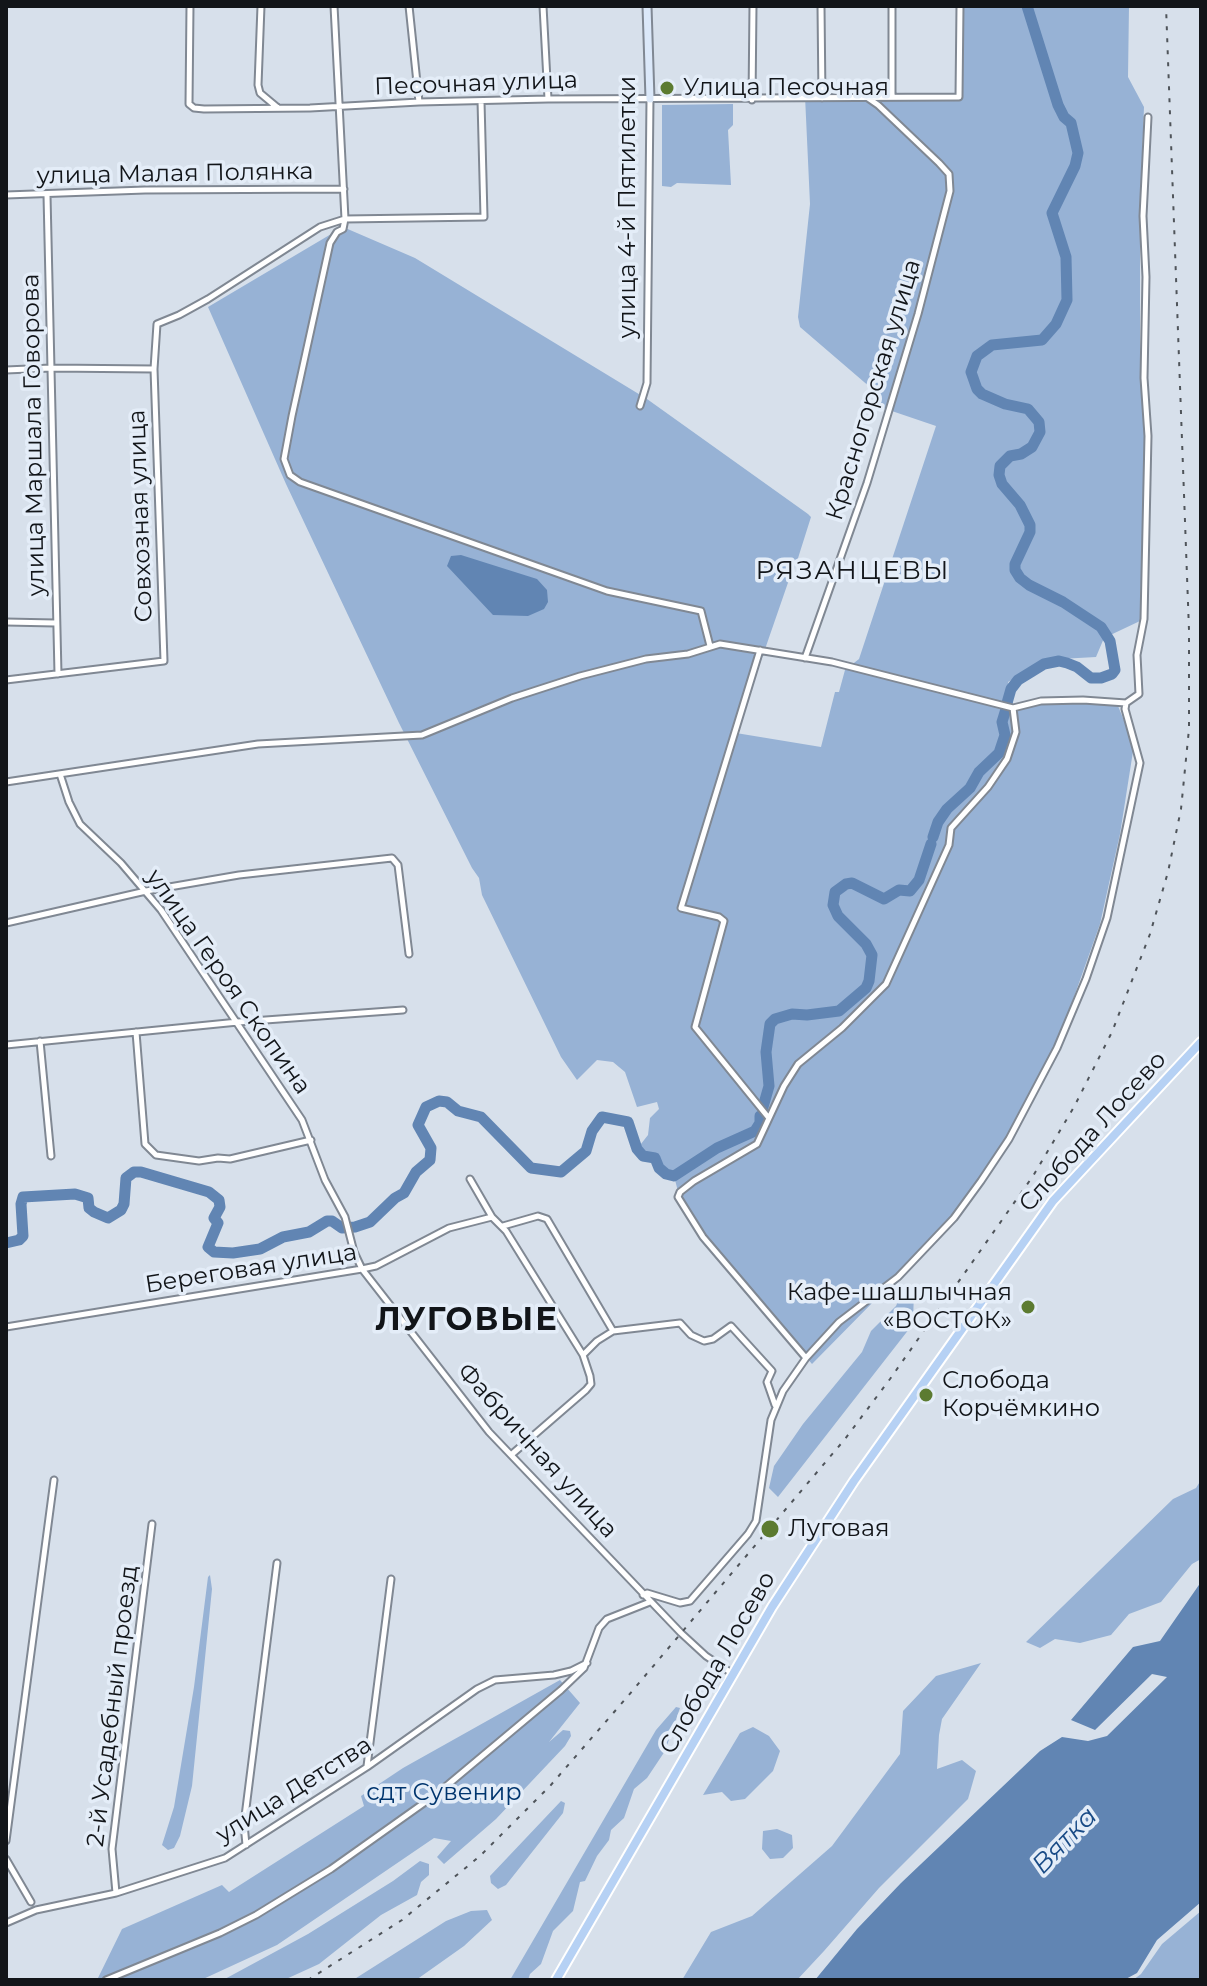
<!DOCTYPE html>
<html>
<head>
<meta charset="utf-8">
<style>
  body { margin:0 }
  #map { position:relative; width:1207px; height:1986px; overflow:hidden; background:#d7e0eb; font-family:Montserrat,sans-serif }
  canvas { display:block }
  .frame { position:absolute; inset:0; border:8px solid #121519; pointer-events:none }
</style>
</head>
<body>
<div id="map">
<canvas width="1207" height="1986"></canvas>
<div class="frame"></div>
</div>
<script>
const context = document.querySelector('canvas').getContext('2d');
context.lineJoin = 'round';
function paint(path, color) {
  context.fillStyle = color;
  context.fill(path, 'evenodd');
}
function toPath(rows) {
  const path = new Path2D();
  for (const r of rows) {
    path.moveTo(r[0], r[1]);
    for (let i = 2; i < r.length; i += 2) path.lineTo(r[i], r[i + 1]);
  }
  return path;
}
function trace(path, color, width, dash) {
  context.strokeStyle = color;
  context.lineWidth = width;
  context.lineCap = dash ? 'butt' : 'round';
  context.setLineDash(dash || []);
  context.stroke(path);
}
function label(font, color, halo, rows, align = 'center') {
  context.font = font + ' Montserrat,sans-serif';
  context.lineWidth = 7;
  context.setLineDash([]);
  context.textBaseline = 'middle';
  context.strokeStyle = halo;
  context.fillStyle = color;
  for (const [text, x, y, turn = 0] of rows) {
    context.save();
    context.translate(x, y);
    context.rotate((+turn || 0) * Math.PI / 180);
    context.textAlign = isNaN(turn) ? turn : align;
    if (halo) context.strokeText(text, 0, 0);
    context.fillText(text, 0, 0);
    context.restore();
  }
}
const green = toPath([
  [961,6,1129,6,1128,77,1144,107,1140,208,1140,341,1145,427,1140,621,1104,638,1096,657,1060,659,1032,668,1008,682,1014,707,1031,703,1116,701,1134,745,1120,834,1100,924,1059,1039,1013,1130,954,1220,896,1284,879,1296,812,1364,703,1237,682,1207,674,1176,666,1174,659,1168,655,1158,643,1156,637,1149,648,1135,650,1118,659,1109,657,1102,637,1107,625,1072,613,1062,597,1060,577,1080,561,1057,482,895,479,878,472,868,399,723,286,484,208,307,343,227,415,258,647,399,808,514,811,517,793,574,791,574,736,733,821,747,835,692,839,692,845,670,859,659,936,426,883,408,878,394,800,327,798,317,810,204,805,96,960,93],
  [733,104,733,125,728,130,731,185,677,183,671,187,662,186,662,105],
  [914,1289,913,1324,778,1497,769,1488,774,1466,803,1424,862,1352,871,1331,896,1306,902,1292],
  [1201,1480,1201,1559,1192,1564,1161,1602,1129,1614,1111,1635,1080,1643,1055,1639,1040,1648,1026,1642,1173,1499,1196,1488],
  [210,1575,212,1589,192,1786,180,1836,174,1848,168,1850,162,1845,174,1807,194,1687,208,1577],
  [981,1663,942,1719,939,1735,937,1769,962,1760,976,1771,968,1799,879,1888,824,1951,797,1980,682,1980,711,1932,752,1916,832,1846,900,1754,903,1711,936,1676],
  [560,1680,580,1703,549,1742,563,1730,570,1731,571,1736,565,1746,496,1819,444,1864,437,1857,451,1841,434,1838,277,1945,201,1980,97,1980,122,1929,222,1885,229,1892,364,1806,361,1796,403,1768],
  [676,1707,680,1708,665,1751,647,1778,634,1789,624,1818,611,1830,609,1840,597,1856,585,1881,580,1882,573,1911,553,1931,541,1964,530,1974,528,1980,510,1980,656,1730],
  [753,1727,769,1736,780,1751,773,1771,745,1799,731,1801,722,1792,703,1795,740,1733],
  [561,1801,565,1803,563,1813,506,1885,498,1889,491,1883,490,1876],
  [777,1829,792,1835,793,1848,783,1858,770,1859,762,1849,763,1831],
  [420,1861,429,1864,429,1875,421,1882,417,1895,381,1915,319,1964,284,1980,223,1980,308,1934,393,1881],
  [487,1910,492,1920,464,1946,416,1980,353,1980,446,1921,471,1911],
  [1201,1911,1201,1978,1133,1980,1141,1974,1162,1944]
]);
const water = toPath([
  [461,555,537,579,547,590,548,602,544,609,528,616,493,615,447,566,451,556],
  [1201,1582,1201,1902,1157,1940,1137,1973,1124,1980,815,1980,857,1929,901,1883,1040,1751,1062,1737,1088,1741,1107,1736,1167,1677,1152,1674,1095,1730,1071,1720,1133,1647,1160,1641]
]);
const river = toPath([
  [1007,703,1011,689,1018,680,1044,664,1059,661,1067,663,1077,667,1091,678,1101,678,1112,674,1115,670,1110,641,1101,627,1063,602,1029,585,1020,578,1015,570,1015,564,1030,532,1030,525,1020,505,1002,484,999,475,1000,466,1010,456,1021,454,1032,447,1040,432,1039,422,1028,409,1005,404,982,394,977,389,971,372,977,356,992,345,1042,340,1056,324,1067,300,1066,257,1052,213,1075,166,1078,153,1071,123,1064,117,1058,105,1027,6],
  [933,837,938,822,947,809,970,788,979,772,999,753,1005,735,1002,722,1006,709],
  [763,1107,769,1086,766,1052,770,1024,775,1019,792,1014,807,1015,839,1011,866,988,869,981,872,955,866,944,838,916,833,905,835,892,846,884,852,883,884,899,899,890,910,891,919,880,931,844],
  [6,1243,19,1240,23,1236,21,1204,23,1197,75,1194,88,1198,89,1208,94,1212,108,1218,121,1210,124,1204,126,1178,134,1172,141,1172,209,1192,219,1200,220,1207,214,1218,218,1223,208,1247,214,1252,233,1253,260,1249,283,1237,309,1232,327,1221,332,1221,342,1228,355,1227,370,1222,395,1198,404,1193,416,1172,430,1160,431,1148,418,1125,426,1107,439,1101,447,1102,458,1111,481,1117,531,1168,561,1172,586,1151,592,1131,602,1117,628,1122,637,1149,643,1156,655,1158,659,1168,666,1174,674,1176,717,1148,755,1131,760,1123,760,1116]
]);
const street = toPath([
  [190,6,189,104,194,108,204,109,310,108,419,102,548,99,959,97,960,6],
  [261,6,258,85,260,93,278,108],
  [334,6,345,219,343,229,337,232,330,243,292,416,284,459,290,475,300,482,607,591,701,611,710,646],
  [409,6,419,102],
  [543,6,548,99],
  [821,6,822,98],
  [892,6,892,97],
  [752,100,753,6],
  [6,195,145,190,344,189],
  [47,195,58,674],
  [6,370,51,368,154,369],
  [640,406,647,383,650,99],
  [6,622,55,623],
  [760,650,681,908,719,917,724,921,695,1027,768,1117],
  [805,658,867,483,918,314,950,191,949,174,939,163,878,105,865,96],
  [6,680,164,661,154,369,157,324,179,315,208,299,320,227,345,219,484,217,481,101],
  [60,774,69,802,80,824,121,863,161,910,302,1120,325,1180,345,1217,354,1252,362,1269,489,1432,681,1633,706,1656,733,1674],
  [6,782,258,744,422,735,512,698,580,676,646,659,688,654,720,644,832,662,1013,708,1041,701,1083,700,1126,703],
  [6,923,146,891,239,875,392,858,398,865,409,954],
  [136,1032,145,1144,156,1155,199,1161,218,1158,230,1159,311,1140],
  [40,1041,51,1156],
  [6,1045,238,1022,403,1010],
  [470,1179,492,1217,506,1231,583,1355],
  [503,1226,538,1216,547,1219,613,1331],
  [6,1327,362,1269,376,1266,449,1228,492,1217],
  [806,1358,703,1237,678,1197,680,1192,694,1181,757,1144,784,1086,798,1064,842,1028,886,984,949,845,951,828,988,787,1007,759,1016,732,1013,708],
  [511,1455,586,1390,591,1384,590,1376,583,1355,597,1341,613,1331,680,1323,691,1335,704,1341,713,1339,731,1326,772,1371,767,1382,775,1405],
  [643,1595,647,1593,680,1603,690,1601,748,1534,756,1521,771,1420,783,1391,806,1358,839,1322,898,1277,954,1218,981,1181,1009,1139,1057,1048,1086,979,1107,918,1140,763,1125,709,1126,703,1139,694,1137,655,1144,619,1148,436,1144,378,1146,277,1143,216,1148,117],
  [367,1766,391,1579],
  [6,1841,54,1480],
  [246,1845,244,1824,277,1563],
  [6,1859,31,1902],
  [116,1893,112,1849,152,1524],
  [6,1923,36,1910,116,1893,225,1858,367,1767,477,1689,495,1680,554,1675,571,1671,587,1663],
  [106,1980,220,1933,256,1915,331,1869,438,1793,561,1690,584,1668,599,1628,607,1619,650,1602]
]);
const secondary = toPath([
  [647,6,650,99]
]);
const primary = toPath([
  [556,1980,772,1607,854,1481,1053,1201,1201,1042]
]);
const rail = toPath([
  [308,1980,402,1920,480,1856,550,1786,628,1696,845,1439,890,1379,1033,1176,1074,1107,1112,1032,1150,934,1168,872,1181,809,1189,729,1189,630,1166,6]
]);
const markers = [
  [667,88,8,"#5c7b31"],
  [1028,1307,8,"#5c7b31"],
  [926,1395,8,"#5c7b31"],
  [770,1529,10,"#5c7b31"]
];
const streetNames = [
  ["Песочная улица",476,84,-2],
  ["улица Малая Полянка",175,174,-1],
  ["улица 4-й Пятилетки",628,207,-90],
  ["Красногорская улица",874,390,-73],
  ["улица Маршала Говорова",34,435,-91],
  ["Совхозная улица",141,516,-92],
  ["улица Героя Скопина",228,982,55],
  ["Слобода Лосево",1093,1132,-48],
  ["Береговая улица",251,1269,-9],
  ["Фабричная улица",537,1451,48],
  ["Слобода Лосево",718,1663,-60],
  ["2-й Усадебный проезд",113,1706,-83],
  ["улица Детства",294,1790,-32]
];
const poiNames = [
  ["Улица Песочная",683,88],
  ["Кафе-шашлычная",1012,1293,"right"],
  ["«ВОСТОК»",1012,1321,"right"],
  ["Слобода",942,1381],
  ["Корчёмкино",942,1409],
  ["Луговая",788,1529]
];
const parkNames = [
  ["сдт Сувенир",444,1793]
];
const neighbourhoodNames = [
  ["РЯЗАНЦЕВЫ",853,571]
];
const waterNames = [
  ["Вятка",1065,1841,-46]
];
const districtNames = [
  ["ЛУГОВЫЕ",467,1321]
];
paint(green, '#97b2d5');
paint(water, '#6185b3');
trace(river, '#6185b3', 11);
trace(street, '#808893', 9);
trace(secondary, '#808893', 11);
trace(primary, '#fff', 12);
trace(street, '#fff', 5);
trace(secondary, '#dbe8f9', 7);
trace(primary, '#b6d1f4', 8);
trace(rail, '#4f545a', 2, [4, 8]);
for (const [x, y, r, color] of markers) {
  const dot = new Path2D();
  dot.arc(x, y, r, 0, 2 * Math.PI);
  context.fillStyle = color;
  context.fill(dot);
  trace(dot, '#e4edf8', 3);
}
label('24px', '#121519', '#e4edf8', streetNames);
label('24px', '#121519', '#e4edf8', poiNames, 'left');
label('24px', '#00356e', '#e4edf8', parkNames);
context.letterSpacing = '2px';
label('26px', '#121519', '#e4edf8', neighbourhoodNames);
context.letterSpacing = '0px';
label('italic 26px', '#194b86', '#e4edf8', waterNames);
context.letterSpacing = '2px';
label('bold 32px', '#121519', '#e4edf8', districtNames);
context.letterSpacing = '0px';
</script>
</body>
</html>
